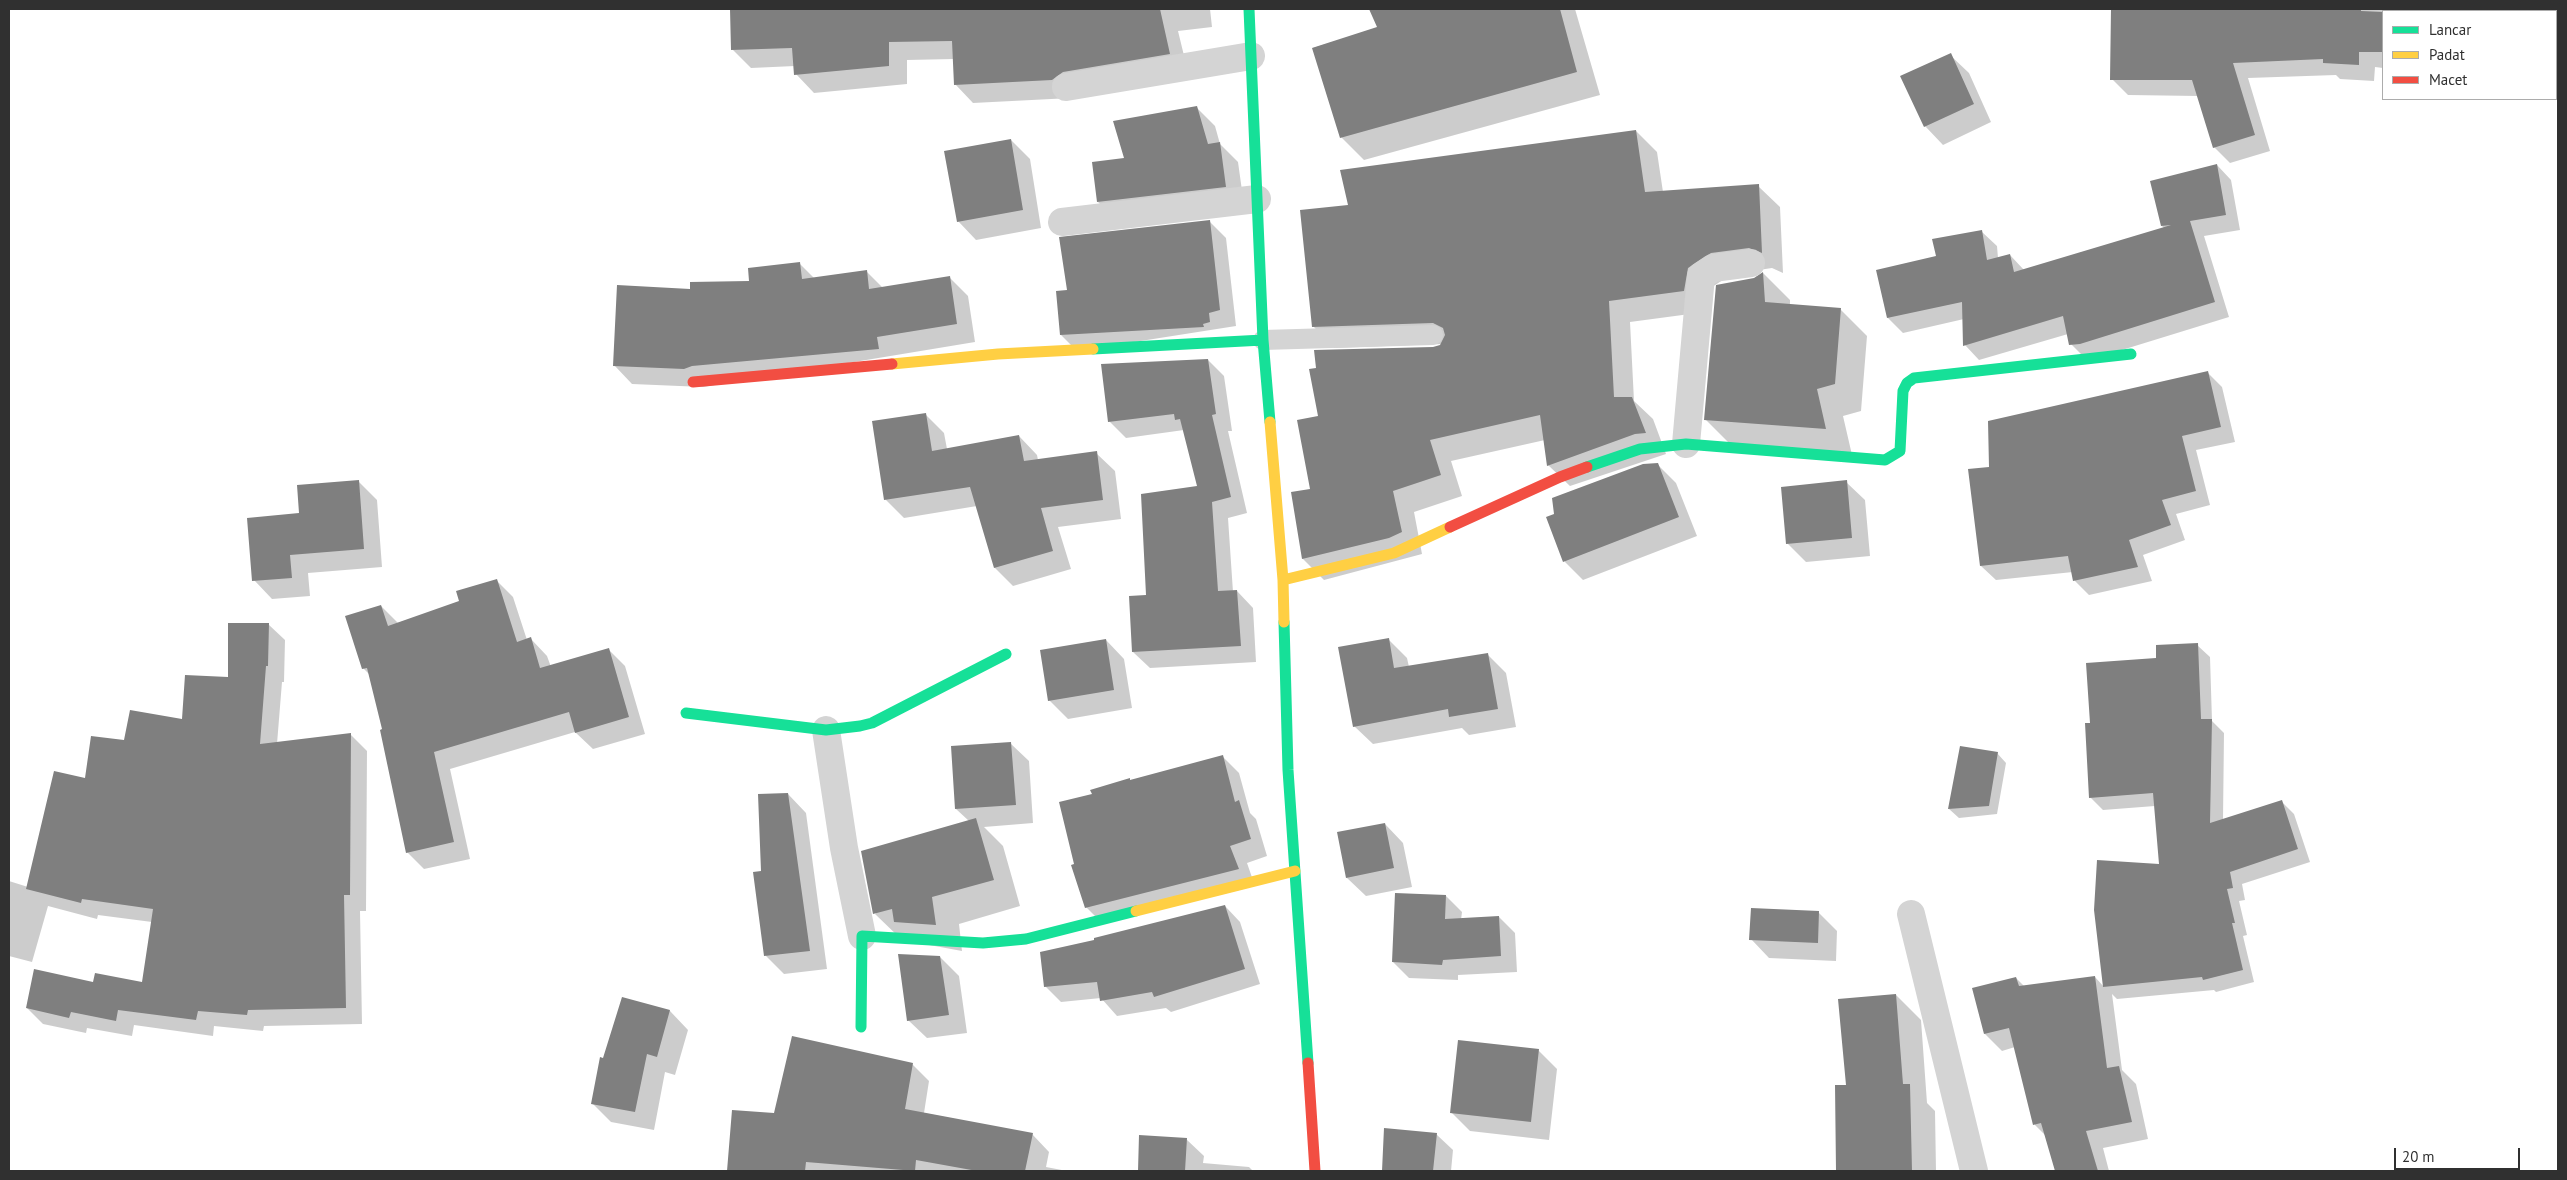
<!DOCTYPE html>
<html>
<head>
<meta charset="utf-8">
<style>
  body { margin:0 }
  #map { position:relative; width:2567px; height:1180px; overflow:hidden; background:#fff; font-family:"PT Sans",sans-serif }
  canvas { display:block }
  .frame { position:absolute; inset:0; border:10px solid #303030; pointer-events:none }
  .legend { position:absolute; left:2382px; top:10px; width:175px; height:90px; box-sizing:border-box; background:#fff; border:1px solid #acacac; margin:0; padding:6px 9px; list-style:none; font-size:15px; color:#303030 }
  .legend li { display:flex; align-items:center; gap:10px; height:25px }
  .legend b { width:25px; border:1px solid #acacac }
  .scale { position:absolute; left:2394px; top:1148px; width:126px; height:22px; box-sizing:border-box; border:2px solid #303030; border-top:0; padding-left:6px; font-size:15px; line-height:18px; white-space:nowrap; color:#303030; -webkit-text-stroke:4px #fff; paint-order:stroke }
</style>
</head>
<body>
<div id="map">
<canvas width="2567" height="1180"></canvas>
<div class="frame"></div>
<ul class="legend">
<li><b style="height:6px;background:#16e098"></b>Lancar</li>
<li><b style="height:6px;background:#ffcf43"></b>Padat</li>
<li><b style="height:6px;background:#f24e42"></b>Macet</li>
</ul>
<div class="scale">20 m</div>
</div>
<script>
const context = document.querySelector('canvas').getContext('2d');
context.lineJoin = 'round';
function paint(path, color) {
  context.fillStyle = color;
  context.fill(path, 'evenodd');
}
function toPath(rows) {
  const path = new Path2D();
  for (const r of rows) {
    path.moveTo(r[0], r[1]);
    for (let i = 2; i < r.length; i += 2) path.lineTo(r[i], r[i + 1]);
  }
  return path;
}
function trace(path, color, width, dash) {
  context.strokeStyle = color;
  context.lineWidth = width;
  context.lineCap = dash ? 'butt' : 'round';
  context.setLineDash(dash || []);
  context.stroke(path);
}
const shadow = toPath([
  [731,9,1210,9,1212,27,1178,31,1188,72,1071,98,973,103,955,84,954,59,907,60,907,84,814,93,796,74,795,66,751,68,732,49],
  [1440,9,1461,9,1464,12,1477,9,1575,9,1600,95,1364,160,1341,137,1313,48],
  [2112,9,2431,9,2431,11,2383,11,2383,68,2375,67,2374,81,2340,79,2336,75,2248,78,2270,151,2230,163,2214,147,2198,96,2128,95,2112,79],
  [1950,55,1969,73,1991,122,1943,145,1925,126],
  [1196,107,1215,126,1220,144,1238,162,1244,205,1117,220,1098,202,1126,159],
  [1636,131,1657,152,1663,192,1758,186,1780,207,1783,273,1772,268,1732,274,1709,289,1705,312,1630,322,1634,401,1653,419,1666,454,1570,486,1548,465,1545,440,1451,461,1462,496,1414,512,1422,554,1324,580,1303,559,1319,417,1443,344,1334,348,1313,326,1350,206],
  [1011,140,1030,159,1041,228,976,240,958,221],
  [2217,165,2231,180,2240,230,2204,236,2229,317,2096,358,2086,359,2071,344,2068,334,1979,360,1965,345,1964,319,1903,333,1888,318,1878,271,1937,257,1982,232,1997,246,1998,258,2010,255,2024,270,2164,228,2162,226],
  [1210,222,1226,238,1236,326,1077,351,1061,335,1069,291],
  [799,263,815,279,866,271,883,288,949,277,968,296,975,342,703,387,632,384,614,365,691,290,751,282],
  [1763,273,1790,300,1790,305,1840,309,1867,336,1861,411,1843,416,1852,455,1732,446,1705,419,1754,280],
  [1208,360,1224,376,1232,431,1228,431,1247,513,1228,518,1233,592,1237,591,1253,608,1256,662,1150,668,1133,652,1147,597,1199,487,1184,430,1126,438,1109,421],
  [2207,372,2222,387,2235,442,2196,450,2210,505,2176,514,2185,540,2143,555,2152,581,2089,595,2075,581,2073,572,1996,580,1981,566,1990,468],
  [926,415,944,433,947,449,1019,436,1037,455,1038,460,1096,453,1115,471,1121,519,1058,527,1071,569,1013,586,995,568,977,506,904,518,885,499],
  [1657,464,1676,483,1697,536,1583,580,1565,562,1548,518],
  [358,481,377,500,382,567,308,573,310,596,272,599,254,580,300,515],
  [1846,482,1865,500,1870,556,1806,562,1787,543],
  [496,580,513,597,527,640,531,639,547,656,551,667,609,650,625,666,645,734,593,749,575,732,450,769,470,859,424,869,407,852,384,731,369,674,363,668,381,606,398,623,461,602],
  [268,624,285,640,284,682,282,682,277,744,351,735,367,751,366,911,360,911,362,1024,264,1026,263,1031,214,1026,213,1036,134,1025,132,1036,87,1028,86,1033,43,1024,27,1008,94,984,143,983,152,922,98,915,97,919,48,906,32,962,9,956,9,881,28,887,86,780,125,741,183,721,230,678],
  [1388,639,1407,658,1409,667,1488,655,1506,673,1516,727,1469,735,1462,728,1373,744,1354,726],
  [1106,640,1124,659,1132,708,1068,719,1049,700],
  [2197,645,2210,657,2212,721,2224,733,2223,820,2282,802,2294,814,2310,862,2242,884,2245,900,2239,901,2247,935,2243,936,2254,982,2216,992,2214,990,2117,999,2112,994,2122,1070,2136,1084,2148,1139,2103,1148,2109,1171,2056,1171,2046,1136,2035,1125,2015,1047,2002,1051,1985,1034,1974,989,2016,978,2024,986,2095,977,2104,987,2161,866,2155,806,2103,810,2090,797,2091,725,2158,660],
  [1010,743,1029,761,1033,823,984,827,1003,846,1020,906,959,924,962,951,902,940,875,914,969,821,956,809],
  [1997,753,2006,763,1997,814,1959,818,1949,809],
  [1222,756,1239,773,1250,813,1256,819,1267,856,1247,863,1255,886,1103,924,1086,907,1076,865,1130,780,1131,781],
  [788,794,806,813,827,969,784,974,766,956,754,873,762,872],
  [1385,824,1403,843,1412,887,1366,896,1347,878],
  [1446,896,1462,912,1461,920,1499,917,1515,933,1517,972,1458,975,1458,980,1409,978,1393,962],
  [1225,906,1240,922,1260,984,1171,1012,1166,1008,1117,1016,1101,998,1061,1002,1045,986,1096,941],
  [1819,913,1837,931,1836,961,1769,958,1751,939],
  [940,957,959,976,967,1033,927,1038,908,1020],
  [1896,995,1921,1020,1927,1103,1935,1111,1936,1171,1837,1171,1836,1086,1847,1086],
  [623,998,670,1011,688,1030,675,1075,665,1072,654,1130,611,1122,592,1103],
  [1538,1050,1557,1069,1549,1140,1470,1131,1451,1112],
  [912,1064,929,1081,924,1113,1032,1134,1049,1152,1046,1167,1067,1171,728,1171,734,1111,775,1115],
  [1385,1129,1436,1134,1453,1150,1451,1171,1383,1171],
  [1141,1136,1186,1139,1204,1156,1203,1163,1249,1167,1253,1171,1139,1171]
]);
const building = toPath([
  [730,9,1160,9,1170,54,1063,72,1052,80,954,85,952,41,889,42,889,66,794,75,792,48,731,50],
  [1369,9,1560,9,1577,72,1340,138,1312,48,1377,27],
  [2111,9,2361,9,2361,11,2383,12,2383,52,2359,52,2359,65,2323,63,2323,59,2233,63,2255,135,2213,148,2192,80,2110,80],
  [1951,53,1974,104,1924,127,1900,76],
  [1197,106,1208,144,1220,142,1226,187,1097,202,1092,162,1124,158,1113,121],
  [1636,130,1645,192,1759,184,1762,253,1749,248,1711,253,1688,268,1684,291,1609,301,1614,397,1632,397,1646,433,1635,434,1547,466,1540,415,1430,440,1441,475,1393,491,1402,532,1389,538,1302,559,1291,492,1310,489,1297,420,1318,416,1309,369,1316,368,1314,350,1433,347,1440,345,1445,335,1443,328,1433,323,1312,327,1300,210,1348,205,1340,170],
  [1011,139,1023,210,957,222,944,151],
  [2217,164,2226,215,2190,221,2215,302,2080,344,2069,345,2063,316,1963,346,1962,302,1887,318,1876,270,1936,256,1932,239,1982,230,1987,260,2010,254,2014,272,2171,225,2161,226,2150,181],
  [1210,220,1220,310,1209,313,1210,322,1203,324,1204,327,1060,335,1056,291,1067,290,1059,237],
  [800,262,802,279,867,270,869,289,950,276,957,324,877,337,879,349,692,366,684,369,613,366,617,285,690,289,690,282,749,281,748,268],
  [1763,272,1765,302,1841,308,1835,384,1817,389,1826,429,1704,420,1716,285,1754,278],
  [1208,359,1216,414,1212,415,1231,497,1212,502,1218,591,1237,590,1241,646,1132,652,1129,596,1146,595,1141,494,1197,486,1180,419,1175,420,1174,414,1108,422,1101,364],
  [2208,371,2221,427,2182,436,2196,491,2162,500,2171,525,2129,540,2138,567,2073,581,2068,556,1980,566,1968,469,1989,467,1988,421],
  [926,413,932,451,1019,435,1024,461,1097,451,1103,500,1041,508,1053,551,994,568,970,487,884,500,872,421],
  [1658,463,1679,517,1563,562,1546,517,1554,514,1552,498,1643,464],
  [359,480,364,549,290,555,292,578,252,581,247,518,299,513,297,485],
  [1847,480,1852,538,1786,544,1781,487],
  [497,579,517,642,531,637,540,668,609,648,629,717,575,733,569,712,434,752,454,842,406,853,380,730,382,729,367,668,362,669,345,616,381,605,388,626,459,601,456,591],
  [228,623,269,623,268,666,266,666,260,744,351,733,350,895,344,895,346,1008,248,1010,247,1015,198,1011,196,1020,118,1010,116,1021,71,1012,69,1018,26,1008,34,969,93,982,95,973,142,982,153,909,82,899,81,903,26,889,54,771,85,778,91,736,124,740,130,710,182,719,185,675,228,677],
  [1389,638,1394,668,1488,653,1498,709,1449,717,1448,709,1353,727,1338,647],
  [1106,639,1114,690,1048,701,1040,650],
  [2198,643,2201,719,2212,719,2210,823,2282,800,2298,849,2230,872,2233,888,2227,889,2235,923,2232,923,2243,970,2203,980,2202,977,2103,987,2094,910,2097,860,2159,864,2153,793,2089,798,2085,723,2090,723,2086,663,2156,658,2156,645],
  [1011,742,1016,805,955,809,951,746],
  [1960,746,1998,752,1989,806,1948,809],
  [1223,755,1235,802,1239,800,1251,839,1230,846,1239,869,1085,908,1071,865,1074,864,1059,802,1092,794,1090,790,1130,778,1130,780],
  [788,793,810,951,764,956,753,872,761,871,758,794],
  [976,818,994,880,932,897,936,925,894,922,892,909,873,914,861,851],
  [1385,823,1394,868,1346,878,1337,832],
  [1395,893,1446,895,1445,919,1499,916,1501,956,1443,960,1442,965,1392,962],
  [1225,905,1245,969,1154,997,1152,992,1100,1001,1097,982,1044,987,1040,952,1094,940,1094,938],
  [1751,908,1819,911,1818,943,1749,940],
  [898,954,940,956,949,1015,907,1021],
  [2095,976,2107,1068,2119,1066,2132,1122,2086,1131,2098,1171,2055,1171,2041,1123,2033,1125,2009,1028,1984,1034,1972,988,2016,977,2019,986],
  [1896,994,1903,1084,1910,1084,1912,1171,1836,1171,1835,1085,1846,1085,1838,999],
  [622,997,670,1010,657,1057,647,1054,635,1112,591,1104,600,1057,603,1058],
  [792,1036,913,1063,905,1109,1033,1133,1025,1171,977,1171,916,1160,915,1171,806,1162,805,1171,727,1171,732,1110,774,1113],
  [1458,1040,1539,1049,1531,1122,1450,1113],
  [1384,1128,1437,1133,1433,1171,1382,1171],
  [1139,1135,1187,1138,1185,1171,1138,1171]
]);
const lane = toPath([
  [1263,340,1433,335]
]);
const street = toPath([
  [1066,87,1251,56],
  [1062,222,1257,199],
  [1686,444,1701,276,1713,268,1751,263],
  [826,730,844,848,862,936],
  [1911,914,1974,1171]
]);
const fast = toPath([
  [1249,9,1263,340,1270,422],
  [1093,349,1263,340],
  [1587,467,1640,449,1686,444,1885,460,1900,451,1903,391,1907,383,1914,378,2131,354],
  [1284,622,1288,770,1308,1063],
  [686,713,826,730,860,726,872,723,1006,654],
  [861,1027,862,936,983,943,1026,939,1136,911]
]);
const slow = toPath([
  [892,364,998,354,1093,349],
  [1270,422,1283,580,1284,622],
  [1283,580,1394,553,1450,527],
  [1136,911,1295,871]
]);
const jam = toPath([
  [693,382,892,364],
  [1450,527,1560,477,1587,467],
  [1308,1063,1315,1171]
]);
paint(shadow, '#0003');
paint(building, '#7f7f7f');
trace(lane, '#d4d4d4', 20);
trace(street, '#d4d4d4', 28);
trace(fast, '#16e098', 11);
trace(slow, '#ffcf43', 11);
trace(jam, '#f24e42', 11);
</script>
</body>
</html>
